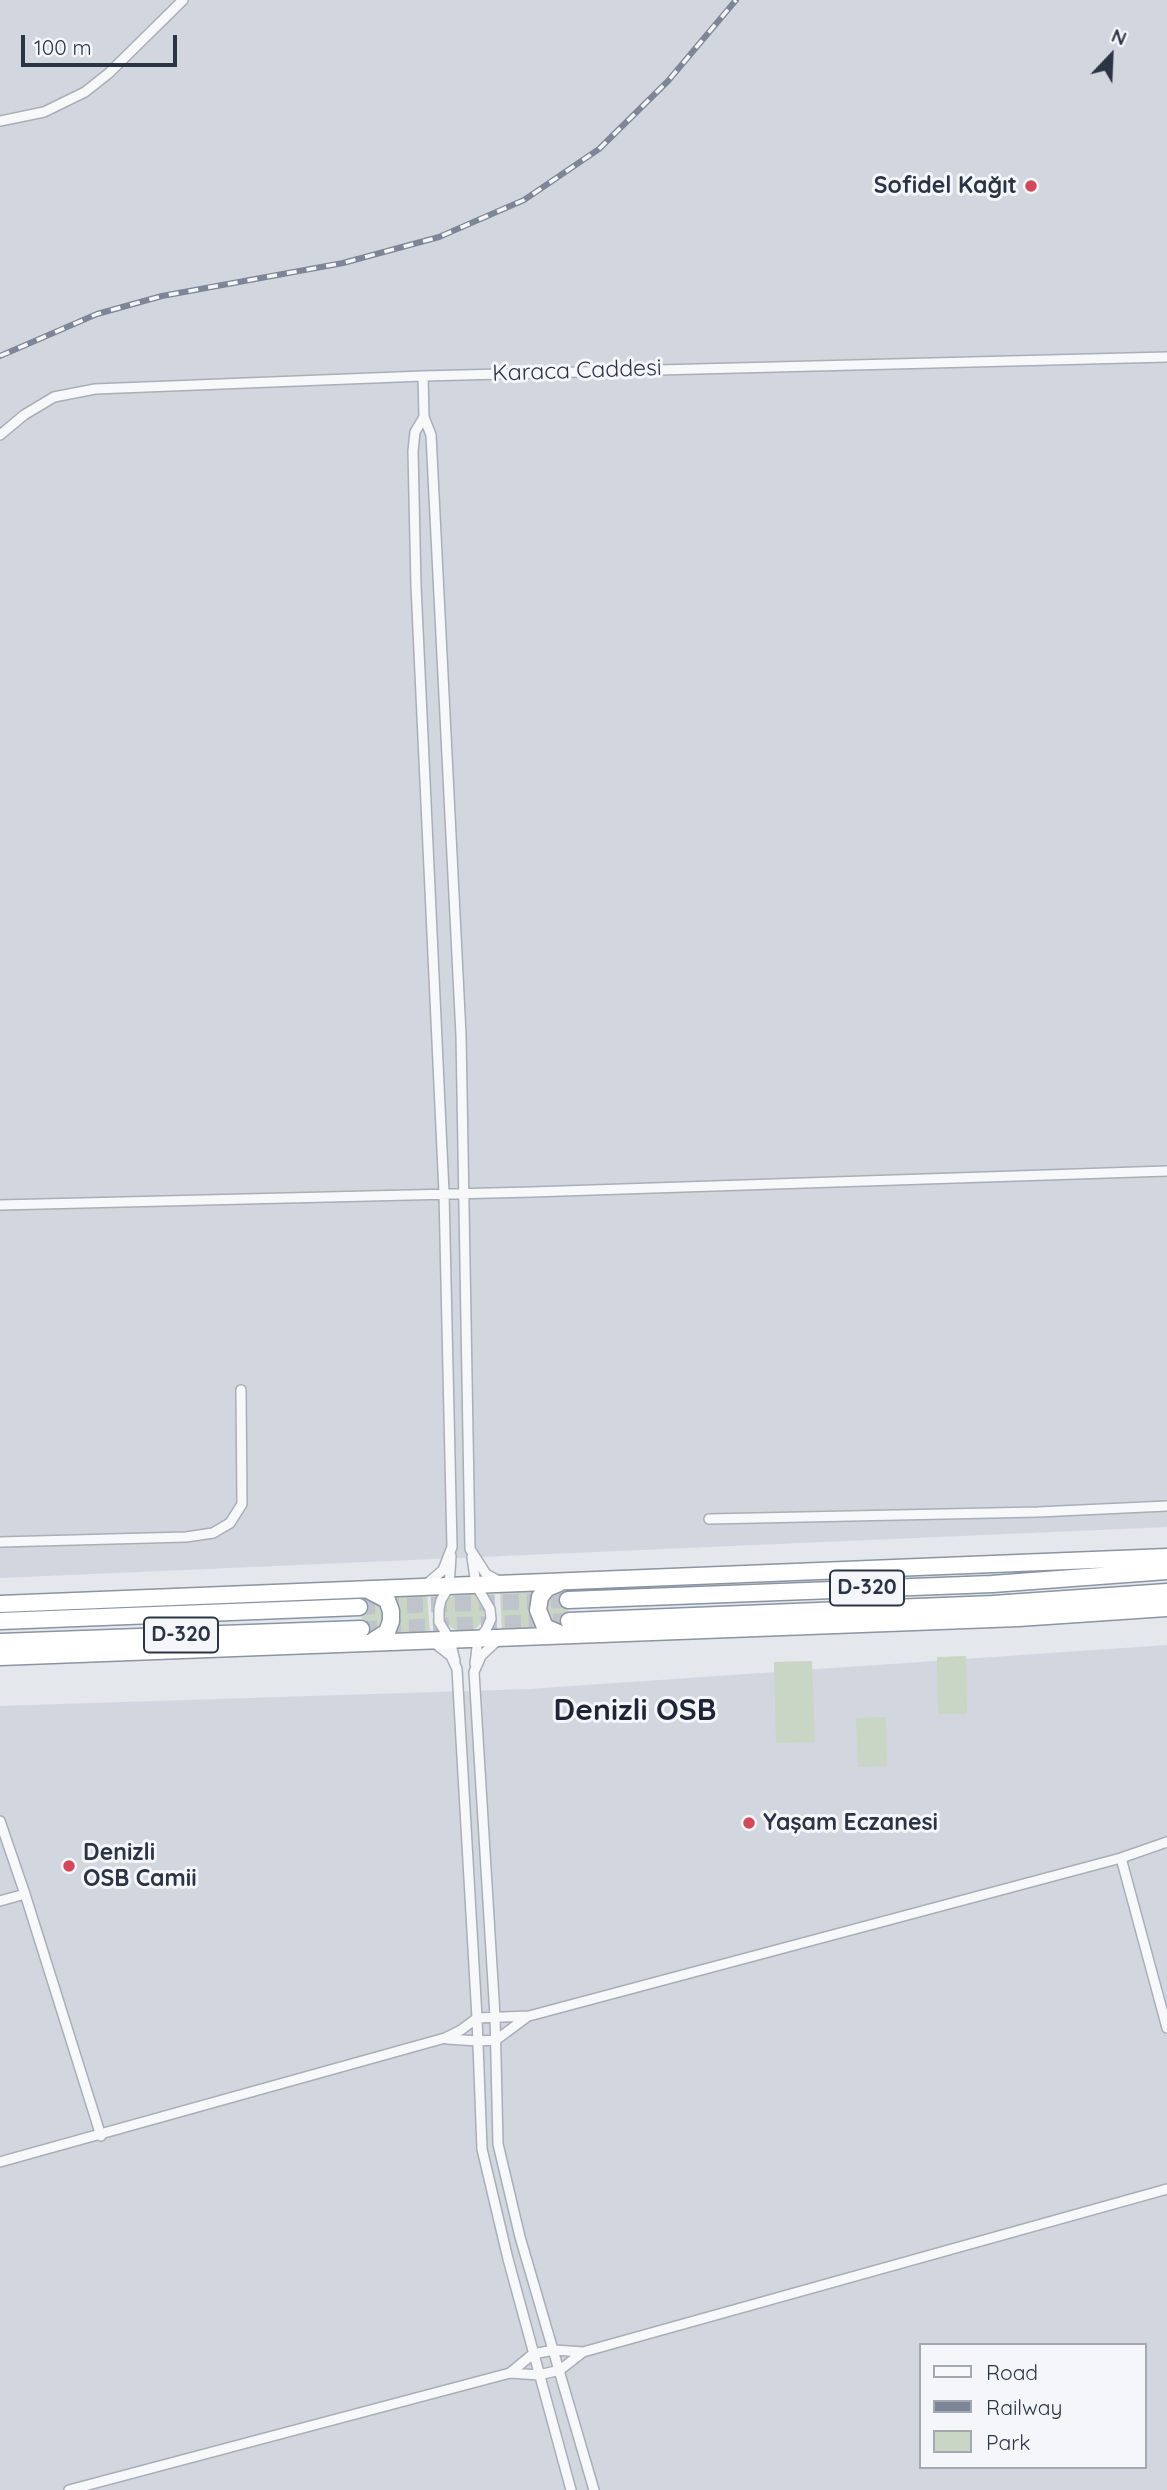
<!DOCTYPE html>
<html>
<head>
<meta charset="utf-8">
<style>
  body { margin:0 }
  #map { position:relative; width:1167px; height:2490px; overflow:hidden; background:#e4e7ec; font-family:Quicksand,sans-serif }
  canvas { display:block }
  .legend { position:absolute; left:919px; top:2343px; width:228px; height:126px; box-sizing:border-box; background:#f4f6f9; border:2px solid #a4a8b1; margin:0; padding:9px 12px; list-style:none; font-size:21px; color:#2b3445 }
  .legend li { display:flex; align-items:center; gap:14px; height:35px }
  .legend b { width:35px; border:2px solid #a4a8b1 }
  .north { position:absolute; left:1076px; top:21px; width:70px; height:70px; -webkit-text-stroke:5px #f4f6f9; paint-order:stroke; rotate:23deg; font-size:19px; font-weight:700; line-height:28px; text-align:center; color:#2b3445 }
  .north::after { content:''; display:block; margin:auto; width:24px; height:32px; background:#2b3445; clip-path:polygon(50% 0,100% 100%,50% 72%,0 100%) }
  .scale { position:absolute; left:21px; top:35px; width:156px; height:32px; box-sizing:border-box; border:4px solid #2b3445; border-top:0; padding-left:9px; font-size:21px; line-height:24px; white-space:nowrap; color:#2b3445; -webkit-text-stroke:5px #f4f6f9; paint-order:stroke }
</style>
</head>
<body>
<div id="map">
<canvas width="1167" height="2490"></canvas>
<ul class="legend">
<li><b style="height:9px;background:#f7f8fa"></b>Road</li>
<li><b style="height:9px;background:#7d8696"></b>Railway</li>
<li><b style="height:19px;background:#c9d6c5"></b>Park</li>
</ul>
<div class="north">N</div>
<div class="scale">100 m</div>
</div>
<script>
const context = document.querySelector('canvas').getContext('2d');
context.lineJoin = 'round';
function paint(path, color) {
  context.fillStyle = color;
  context.fill(path, 'evenodd');
}
function toPath(rows) {
  const path = new Path2D();
  for (const r of rows) {
    if (r.length === 3) {
      path.moveTo(r[0] + r[2], r[1]);
      path.arc(r[0], r[1], r[2], 0, 2 * Math.PI);
      continue;
    }
    path.moveTo(r[0], r[1]);
    for (let i = 2; i < r.length; i += 2) path.lineTo(r[i], r[i + 1]);
  }
  return path;
}
function trace(path, color, width, dash) {
  context.strokeStyle = color;
  context.lineWidth = width;
  context.lineCap = dash ? 'butt' : 'round';
  context.setLineDash(dash || []);
  context.stroke(path);
}
function label(font, color, halo, rows, align = 'center') {
  context.font = font + ' Quicksand,sans-serif';
  context.lineWidth = 6;
  context.setLineDash([]);
  context.textBaseline = 'middle';
  context.strokeStyle = halo;
  context.fillStyle = color;
  for (const [text, x, y, turn = 0] of rows) {
    context.save();
    context.translate(x, y);
    context.rotate((+turn || 0) * Math.PI / 180);
    context.textAlign = isNaN(turn) ? turn : align;
    if (halo) context.strokeText(text, 0, 0);
    context.fillText(text, 0, 0);
    context.restore();
  }
}
const built = toPath([
  [0,0,1167,0,1167,1527,0,1578],
  [1167,1645,1167,2490,0,2490,0,1706,529,1689],
  [920,2345,1144,2345,1144,2467,920,2467]
]);
const green = toPath([
  [539,1589,540,1630,502,1632,500,1591],
  [567,1589,569,1629,559,1628,548,1621,544,1610,546,1599,553,1593],
  [464,1612,20],
  [427,1593,430,1634,394,1635,390,1595],
  [370,1595,386,1611,384,1625,371,1636,362,1637,361,1596],
  [966,1656,967,1714,938,1714,937,1657],
  [812,1661,815,1742,776,1743,774,1662],
  [886,1717,887,1766,858,1767,856,1718]
]);
const highwayTunnel = toPath([
  [359,1607,568,1600],
  [361,1629,569,1621]
]);
const street = toPath([
  [0,121,44,112,85,92,109,73,183,0],
  [423,376,424,417,431,435,461,1035,470,1549,486,1574,499,1581],
  [424,417,415,432,413,451,416,586,444,1193,452,1547,443,1570,428,1583],
  [0,435,24,415,54,397,95,389,423,376,1167,357],
  [0,1205,532,1192,1167,1171],
  [709,1519,1038,1512,1167,1506],
  [0,1542,186,1537,213,1533,230,1523,242,1504,241,1390],
  [451,1556,449,1587,441,1600,439,1609,439,1622,450,1640,455,1661],
  [472,1557,476,1585,490,1609,491,1619,486,1630,478,1639,475,1664],
  [499,1639,481,1656,474,1672,495,2016,498,2144,520,2237,594,2490],
  [432,1641,451,1656,457,1669,477,2018,482,2149,508,2259,571,2490],
  [0,1821,25,1894,101,2136],
  [1121,1858,1167,2028],
  [0,1901,25,1894],
  [447,2039,478,2041,496,2040,527,2017],
  [0,2162,445,2038,461,2030,477,2018,529,2016,1121,1858,1167,1842],
  [510,2373,533,2354,554,2350,583,2352,1167,2189],
  [69,2490,510,2373,539,2375,560,2370,583,2352]
]);
const highway = toPath([
  [559,1583,547,1588,540,1597,538,1610,545,1627,563,1635],
  [368,1590,387,1600,391,1611,391,1621,387,1632,373,1641],
  [568,1600,992,1584,1167,1571],
  [0,1604,1167,1557],
  [0,1621,359,1607],
  [569,1621,993,1604,1167,1592],
  [0,1642,361,1629],
  [0,1657,1018,1618,1167,1608]
]);
const rail = toPath([
  [0,356,97,314,162,296,343,263,439,237,524,200,599,149,668,81,736,0]
]);
const markers = [
  [1031,186,7,"#d1495b"],
  [749,1823,7,"#d1495b"],
  [69,1866,7,"#d1495b"]
];
const shields = [
  [867,1588,74],
  [181,1635,74]
];
const shieldNames = [
  ["D-320",867,1588],
  ["D-320",181,1635]
];
const poiNames = [
  ["Sofidel Kağıt",1017,186,"right"],
  ["Yaşam Eczanesi",763,1823],
  ["Denizli",83,1853],
  ["OSB Camii",83,1879]
];
const streetNames = [
  ["Karaca Caddesi",577,371,-2]
];
const districtNames = [
  ["Denizli OSB",635,1711]
];
paint(built, '#d2d6de');
paint(green, '#c9d6c5');
trace(highwayTunnel, '#bfc3cb', 16, [16, 8]);
trace(street, '#a9aeb7', 12);
trace(highway, '#8b94a3', 19);
trace(street, '#f7f8fa', 9);
trace(highway, '#fff', 16);
trace(rail, '#7d8696', 6);
trace(rail, '#f4f6f9', 3.5, [10]);
for (const [x, y, r, color] of markers) {
  const dot = new Path2D();
  dot.arc(x, y, r, 0, 2 * Math.PI);
  context.fillStyle = color;
  context.fill(dot);
  trace(dot, '#f4f6f9', 2.5);
}
for (const [x, y, w] of shields) {
  const box = new Path2D();
  box.roundRect(x - w / 2, y - 17.5, w, 35, 5);
  context.fillStyle = '#f4f6f9';
  context.fill(box);
  trace(box, '#2b3445', 2);
}
label('bold 21px', '#2b3445', null, shieldNames);
label('bold 23px', '#2b3445', '#f4f6f9', poiNames, 'left');
label('23px', '#2b3445', '#f4f6f9', streetNames);
label('bold 30px', '#1d2536', '#f4f6f9', districtNames);
</script>
</body>
</html>
